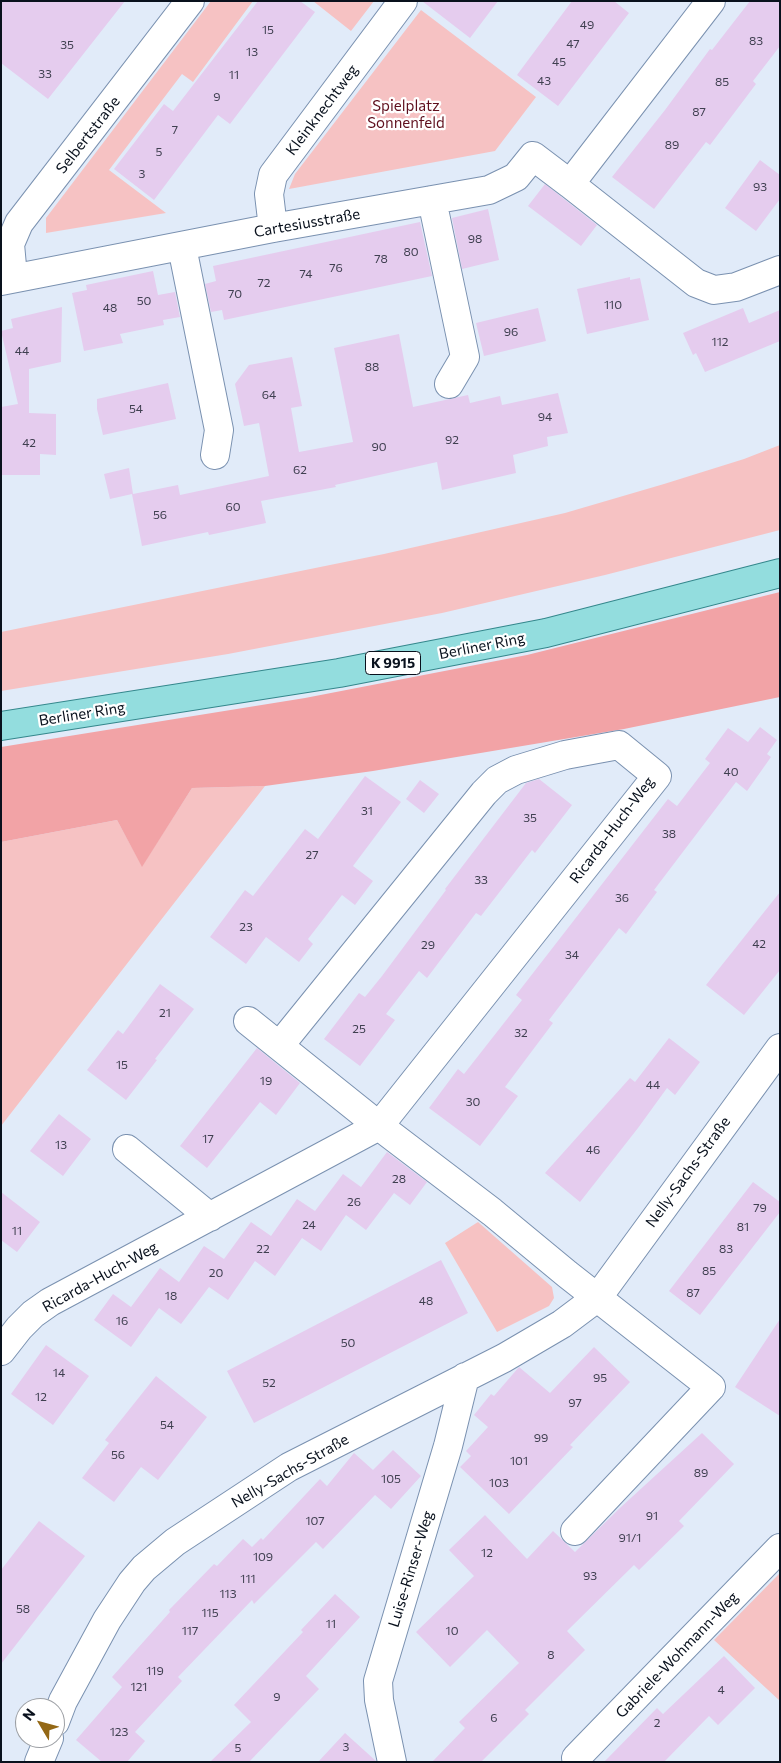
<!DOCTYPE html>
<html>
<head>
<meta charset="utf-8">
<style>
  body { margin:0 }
  #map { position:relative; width:781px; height:1763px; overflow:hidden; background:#e1ebf9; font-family:Commissioner,sans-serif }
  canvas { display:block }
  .frame { position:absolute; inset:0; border:2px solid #09111d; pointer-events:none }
  .north { position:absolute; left:15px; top:1698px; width:50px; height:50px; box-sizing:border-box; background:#fff; border:1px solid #9da0a5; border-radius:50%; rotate:307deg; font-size:14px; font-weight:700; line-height:20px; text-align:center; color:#09111d }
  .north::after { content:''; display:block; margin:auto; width:18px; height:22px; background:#946815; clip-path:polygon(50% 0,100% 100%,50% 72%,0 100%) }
</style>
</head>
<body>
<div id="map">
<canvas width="781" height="1763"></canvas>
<div class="frame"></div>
<div class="north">N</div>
</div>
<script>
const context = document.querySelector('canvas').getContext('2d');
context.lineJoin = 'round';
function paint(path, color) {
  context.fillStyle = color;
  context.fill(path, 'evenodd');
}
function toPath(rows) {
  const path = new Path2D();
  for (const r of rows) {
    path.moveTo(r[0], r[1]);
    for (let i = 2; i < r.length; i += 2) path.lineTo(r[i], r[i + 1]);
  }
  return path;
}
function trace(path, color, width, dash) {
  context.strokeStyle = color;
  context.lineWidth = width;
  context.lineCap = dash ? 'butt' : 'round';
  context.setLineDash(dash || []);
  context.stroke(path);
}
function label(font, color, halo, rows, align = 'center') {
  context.font = font + ' Commissioner,sans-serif';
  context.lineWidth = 4.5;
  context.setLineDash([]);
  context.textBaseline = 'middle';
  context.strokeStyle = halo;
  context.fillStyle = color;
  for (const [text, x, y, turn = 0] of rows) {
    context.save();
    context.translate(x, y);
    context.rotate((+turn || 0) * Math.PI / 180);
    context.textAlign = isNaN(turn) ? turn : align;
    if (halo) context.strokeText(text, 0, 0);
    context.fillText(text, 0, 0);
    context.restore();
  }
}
const green = toPath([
  [211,1,253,1,193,82,182,74,109,170,166,213,46,233,46,218],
  [313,1,374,1,351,31],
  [421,10,536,97,495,151,289,189,295,174],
  [780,445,780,530,605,575,442,613,228,654,1,691,1,632,384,554,565,513,664,484,744,459],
  [265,786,1,1126,1,842,117,820,142,866,192,788],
  [478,1222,552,1287,554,1298,549,1306,497,1332,445,1243],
  [780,1573,780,1701,714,1640]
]);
const forest = toPath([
  [780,592,780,697,624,729,373,771,265,786,192,788,142,867,117,820,1,842,1,747,305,698,527,655]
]);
const building = toPath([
  [1,1,125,1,48,99,1,63],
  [258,1,300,1,315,12,230,124,218,115,154,200,114,169,164,104,173,111],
  [422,1,498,1,470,38],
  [572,1,614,1,629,13,558,106,517,75],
  [750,1,780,1,780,46,753,81,756,84,710,145,706,142,654,209,612,177,665,110,710,49,712,50],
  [760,160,780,175,780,199,756,231,725,208],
  [545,184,597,225,581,246,528,206],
  [488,209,499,260,462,269,452,218],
  [420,222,432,276,224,320,222,310,211,312,205,284,216,281,213,266],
  [153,271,158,295,175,292,180,317,163,320,164,325,120,334,123,343,84,351,72,293,87,290,86,285],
  [630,277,630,280,640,278,649,320,587,334,577,289],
  [62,307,61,362,29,369,29,413,56,414,56,455,40,454,40,475,1,475,1,407,18,404,1,331,13,328,11,319],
  [538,308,546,341,484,356,476,323],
  [743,308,749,323,780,310,780,341,705,372,696,353,693,355,683,333],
  [399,334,413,407,468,395,470,403,500,396,502,405,558,393,568,433,547,437,548,446,513,455,516,473,442,490,437,462,335,485,336,487,261,501,266,523,209,535,208,532,142,546,132,494,110,499,104,474,129,468,133,494,178,485,180,495,269,476,259,423,244,426,235,384,249,365,292,357,302,406,291,408,299,452,353,442,334,348],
  [168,383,176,419,103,435,97,409,97,399],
  [760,727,777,740,767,754,771,757,747,791,736,782,654,890,657,892,626,934,619,928,549,1020,553,1023,505,1087,518,1096,480,1146,429,1108,458,1069,464,1074,522,1000,516,995,668,799,677,806,710,763,705,759,728,728,748,742],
  [365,776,401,802,353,866,373,881,355,905,342,895,308,939,313,944,299,962,266,937,246,964,210,937,245,890,253,896,305,829,318,839],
  [539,779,572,805,535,853,532,850,481,916,476,913,427,978,419,971,386,1014,395,1020,360,1066,324,1039,359,993,365,997,382,976,446,890,445,889,526,783],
  [420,780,439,794,424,813,406,799],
  [780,892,780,970,744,1015,706,985],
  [160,984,194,1009,155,1059,157,1060,126,1100,87,1070,118,1030,123,1034],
  [669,1038,700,1062,675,1095,667,1088,638,1128,580,1202,545,1173,630,1078,635,1082],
  [257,1048,300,1083,276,1115,260,1102,207,1168,180,1146],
  [59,1114,91,1139,63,1176,30,1151],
  [387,1152,427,1182,410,1205,394,1193,366,1230,346,1215,321,1251,302,1238,275,1276,255,1261,228,1300,209,1287,181,1324,159,1308,131,1347,94,1320,113,1294,131,1307,160,1268,179,1282,204,1246,224,1259,251,1222,271,1236,297,1199,315,1211,343,1174,361,1187],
  [753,1182,780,1202,780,1212,700,1315,669,1291],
  [1,1192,40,1222,17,1252,1,1240],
  [441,1260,468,1313,254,1423,227,1371],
  [780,1319,780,1416,735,1387],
  [46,1345,89,1376,53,1425,11,1394],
  [594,1347,630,1382,570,1445,573,1447,509,1514,460,1467,471,1456,466,1451,488,1427,474,1415,491,1394,494,1396,519,1367,550,1393],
  [156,1376,207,1417,158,1480,141,1467,114,1502,82,1478,109,1443,105,1440],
  [702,1433,734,1464,679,1521,684,1526,639,1570,634,1565,567,1631,585,1650,525,1710,529,1714,481,1762,432,1762,465,1728,459,1722,519,1663,487,1630,450,1667,416,1632,474,1576,449,1550,485,1515,527,1559,553,1531,575,1552,621,1507],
  [393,1450,421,1476,391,1509,375,1495,323,1549,316,1542,254,1604,252,1600,178,1677,182,1681,135,1732,145,1741,127,1762,102,1762,76,1740,122,1687,112,1677,170,1612,169,1610,214,1564,217,1566,243,1539,252,1547,261,1538,263,1540,320,1479,327,1486,354,1453,373,1470],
  [39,1521,85,1556,1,1664,1,1570],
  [335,1594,360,1617,306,1676,319,1689,249,1762,210,1762,251,1722,234,1705,303,1632,301,1630],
  [724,1656,755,1688,718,1725,709,1716,664,1762,604,1762,657,1708,663,1714],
  [345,1733,376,1761,376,1762,318,1762]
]);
const street = toPath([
  [570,184,696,283,714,290,736,287,780,270],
  [432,200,465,357,449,384],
  [273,228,269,194,273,175,403,1],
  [182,247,219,430,215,455],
  [13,277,10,244,19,223,190,1],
  [1,281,273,228,489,190,516,177,533,156,570,184,711,1],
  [248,1021,379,1126,492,1212,567,1274,711,1387,575,1531],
  [127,1149,210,1217],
  [1,1351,19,1328,33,1314,50,1302,379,1126,657,776,619,745,565,755,516,770,497,780,484,793,280,1045],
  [55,1722,63,1701,107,1620,132,1582,144,1568,175,1542,289,1467,504,1358,562,1324,598,1297,780,1048],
  [39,1762,49,1738],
  [392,1762,379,1700,378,1681,448,1446,465,1377],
  [578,1762,576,1758,780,1548]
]);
const primary = toPath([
  [1,726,339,673,546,633,780,573]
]);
const numberNames = [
  ["49",587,25],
  ["15",268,30],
  ["83",756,41],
  ["47",573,44],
  ["35",67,45],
  ["13",252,52],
  ["45",559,62],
  ["33",45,74],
  ["11",234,75],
  ["43",544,81],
  ["85",722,82],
  ["9",217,97],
  ["87",699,112],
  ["7",175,130],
  ["89",672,145],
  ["5",159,152],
  ["3",142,174],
  ["93",760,187],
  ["98",475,239],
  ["80",411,252],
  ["78",381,259],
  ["76",336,268],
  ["74",306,274],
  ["72",264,283],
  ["70",235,294],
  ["50",144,301],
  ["110",613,305],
  ["48",110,308],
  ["96",511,332],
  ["112",720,342],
  ["44",22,351],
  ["88",372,367],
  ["64",269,395],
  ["54",136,409],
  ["94",545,417],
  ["92",452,440],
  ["42",29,443],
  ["90",379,447],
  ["62",300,470],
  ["60",233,507],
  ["56",160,515],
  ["40",731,772],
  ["31",367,811],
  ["35",530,818],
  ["38",669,834],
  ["27",312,855],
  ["33",481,880],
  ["36",622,898],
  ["23",246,927],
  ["42",759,944],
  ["29",428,945],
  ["34",572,955],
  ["21",165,1013],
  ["25",359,1029],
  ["32",521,1033],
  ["15",122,1065],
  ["19",266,1081],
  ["44",653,1085],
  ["30",473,1102],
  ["17",208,1139],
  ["13",61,1145],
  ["46",593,1150],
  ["28",399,1179],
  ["26",354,1202],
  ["79",760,1208],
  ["24",309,1225],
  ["81",743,1227],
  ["11",17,1231],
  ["22",263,1249],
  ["83",726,1249],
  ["85",709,1271],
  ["20",216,1273],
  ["87",693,1293],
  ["18",171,1296],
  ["48",426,1301],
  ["16",122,1321],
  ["50",348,1343],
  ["14",59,1373],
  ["95",600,1378],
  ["52",269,1383],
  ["12",41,1397],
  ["97",575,1403],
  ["54",167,1425],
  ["99",541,1438],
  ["56",118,1455],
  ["101",519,1461],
  ["89",701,1473],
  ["105",391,1479],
  ["103",499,1483],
  ["91",652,1516],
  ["107",315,1521],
  ["91/1",630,1538],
  ["12",487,1553],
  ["109",263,1557],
  ["93",590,1576],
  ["111",248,1579],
  ["113",228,1594],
  ["58",23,1609],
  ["115",210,1613],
  ["11",331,1624],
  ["117",190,1631],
  ["10",452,1631],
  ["8",551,1655],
  ["119",155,1671],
  ["121",139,1687],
  ["4",721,1690],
  ["9",277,1697],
  ["6",494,1718],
  ["2",657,1723],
  ["123",119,1732],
  ["3",346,1747],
  ["5",238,1748]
];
const shields = [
  [393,663,55]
];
const shieldNames = [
  ["K 9915",393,663]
];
const parkNames = [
  ["Spielplatz",406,106],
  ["Sonnenfeld",406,123]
];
const streetNames = [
  ["Kleinknechtweg",322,110,-53],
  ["Selbertstraße",88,135,-52],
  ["Cartesiusstraße",307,223,-10],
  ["Berliner Ring",482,646,-11],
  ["Berliner Ring",82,714,-9],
  ["Ricarda-Huch-Weg",612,830,-53],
  ["Nelly-Sachs-Straße",688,1172,-54],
  ["Ricarda-Huch-Weg",100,1277,-29],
  ["Nelly-Sachs-Straße",290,1471,-30],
  ["Luise-Rinser-Weg",411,1569,-73],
  ["Gabriele-Wohmann-Weg",677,1655,-46]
];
paint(green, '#f6c2c3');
paint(forest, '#f2a3a6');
paint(building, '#e5ccee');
trace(street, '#7a91b0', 30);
trace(primary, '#34878c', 30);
trace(street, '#fff', 28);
trace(primary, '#93ddde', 28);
label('12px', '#404051', null, numberNames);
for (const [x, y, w] of shields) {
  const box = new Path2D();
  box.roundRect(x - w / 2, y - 11.5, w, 23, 4);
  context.fillStyle = '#fff';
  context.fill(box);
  trace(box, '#09111d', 1);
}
label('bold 14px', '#09111d', null, shieldNames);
label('15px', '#5f0f1d', '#fff', parkNames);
label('15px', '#09111d', '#fff', streetNames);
</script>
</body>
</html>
